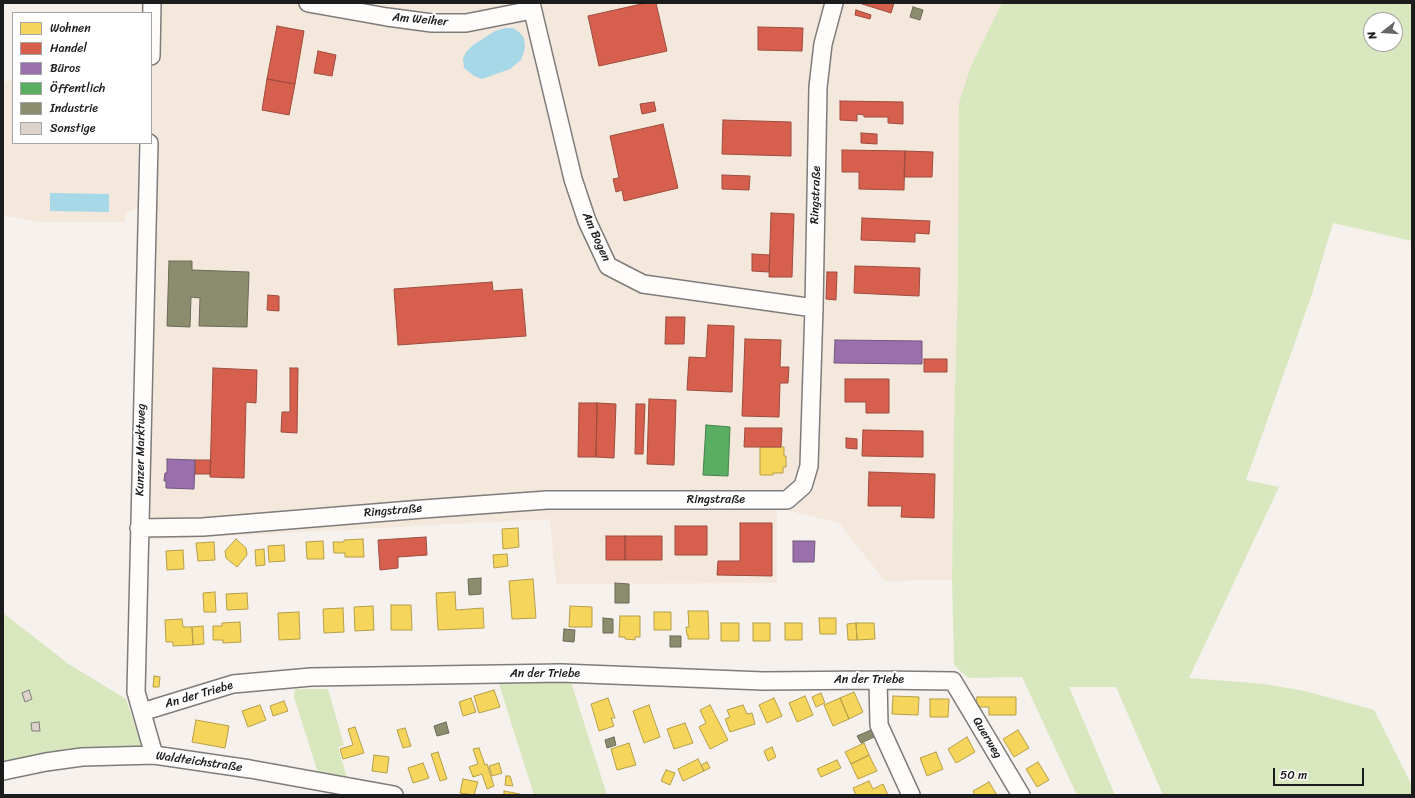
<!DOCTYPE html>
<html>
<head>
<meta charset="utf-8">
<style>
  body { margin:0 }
  #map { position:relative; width:1415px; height:798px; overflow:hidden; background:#f6f1ec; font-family:Sriracha,sans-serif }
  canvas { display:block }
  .frame { position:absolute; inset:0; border:4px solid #1c1c1c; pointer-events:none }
  .legend { position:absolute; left:12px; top:12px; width:140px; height:132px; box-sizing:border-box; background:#fff; border:1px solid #a4a4a4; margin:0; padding:5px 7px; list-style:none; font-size:12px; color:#1c1c1c }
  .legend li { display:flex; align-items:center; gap:8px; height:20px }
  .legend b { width:20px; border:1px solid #a4a4a4 }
  .north { position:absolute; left:1363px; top:12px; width:40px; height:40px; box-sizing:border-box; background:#fff; border:1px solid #a4a4a4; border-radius:50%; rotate:253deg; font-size:11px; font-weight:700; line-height:16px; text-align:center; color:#1c1c1c }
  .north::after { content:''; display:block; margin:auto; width:14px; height:18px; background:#686765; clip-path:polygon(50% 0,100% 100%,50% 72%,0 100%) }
  .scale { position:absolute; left:1273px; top:768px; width:91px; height:18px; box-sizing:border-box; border:2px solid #1c1c1c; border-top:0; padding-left:5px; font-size:12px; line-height:14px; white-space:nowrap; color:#1c1c1c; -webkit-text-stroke:3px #fff; paint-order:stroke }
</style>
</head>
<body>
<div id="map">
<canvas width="1415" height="798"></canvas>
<div class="frame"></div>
<ul class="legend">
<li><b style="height:11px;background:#f6d55c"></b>Wohnen</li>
<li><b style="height:11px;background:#d6604d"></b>Handel</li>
<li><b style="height:11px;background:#9970ab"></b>Büros</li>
<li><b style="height:11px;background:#5aae61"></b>Öffentlich</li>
<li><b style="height:11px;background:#8c8c6e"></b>Industrie</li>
<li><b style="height:11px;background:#ddd2c9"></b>Sonstige</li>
</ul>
<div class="north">N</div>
<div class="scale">50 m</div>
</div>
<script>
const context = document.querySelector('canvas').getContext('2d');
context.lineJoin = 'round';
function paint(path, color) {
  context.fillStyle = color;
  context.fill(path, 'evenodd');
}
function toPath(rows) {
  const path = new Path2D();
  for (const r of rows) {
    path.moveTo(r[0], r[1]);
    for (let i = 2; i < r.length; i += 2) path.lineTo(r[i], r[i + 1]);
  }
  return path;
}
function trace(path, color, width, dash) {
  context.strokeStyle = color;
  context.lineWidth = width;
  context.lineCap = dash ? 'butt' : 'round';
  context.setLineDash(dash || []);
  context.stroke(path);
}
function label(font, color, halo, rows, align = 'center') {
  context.font = font + ' Sriracha,sans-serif';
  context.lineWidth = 4;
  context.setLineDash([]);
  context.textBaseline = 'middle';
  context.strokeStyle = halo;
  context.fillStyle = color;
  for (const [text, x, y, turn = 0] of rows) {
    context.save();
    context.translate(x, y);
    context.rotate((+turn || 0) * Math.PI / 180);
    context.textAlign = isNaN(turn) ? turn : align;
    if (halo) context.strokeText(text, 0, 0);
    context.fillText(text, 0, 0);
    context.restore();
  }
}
const built = toPath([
  [145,3,1002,3,971,66,958,277,954,425,952,580,885,581,839,523,777,508,777,583,556,584,550,519,131,541,140,229,151,143,151,13],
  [13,80,13,143,138,143,137,208,126,214,124,222,37,222,3,215,3,82]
]);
const green = toPath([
  [1002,3,1412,3,1412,241,1333,223,1311,297,1246,480,1279,487,1189,678,1264,684,1305,691,1374,710,1412,786,1412,795,1163,795,1116,687,1069,687,1115,795,1077,795,1022,677,968,678,954,665,952,580,954,425,958,277,959,103,971,66],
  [1371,20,1395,20,1395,44,1371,44],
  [3,613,70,665,126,699,146,760,3,766],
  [498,681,571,682,607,795,534,795],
  [295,689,328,689,344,745,338,747,347,778,318,773,294,697]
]);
const water = toPath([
  [505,28,513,28,519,32,524,38,525,48,521,60,510,69,482,79,474,76,464,68,463,59,466,52,473,45,495,31],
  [50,193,109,194,109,212,50,211]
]);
const homes = toPath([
  [760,447,784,447,784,456,786,456,786,467,783,467,783,473,773,473,773,475,760,475,760,447],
  [518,528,519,547,503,549,502,529,518,528],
  [236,539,246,548,247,555,237,567,226,558,225,551,236,539],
  [363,539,364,557,345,557,345,553,334,553,333,542,344,542,344,540,363,539],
  [323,541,324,559,307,559,306,542,323,541],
  [214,542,215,560,198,561,196,543,214,542],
  [284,545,285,561,269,562,268,546,284,545],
  [264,549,265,565,256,566,255,550,264,549],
  [183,550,184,569,167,570,166,551,183,550],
  [507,554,508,566,494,568,493,555,507,554],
  [533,579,536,618,512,619,509,581,533,579],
  [215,592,216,612,204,612,203,593,215,592],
  [455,592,456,610,483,608,484,628,438,630,436,593,455,592],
  [247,593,248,609,227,610,226,594,247,593],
  [391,605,411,605,412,630,391,630,391,605],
  [373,606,374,630,355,631,354,607,373,606],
  [570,606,592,607,592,627,569,627,570,606],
  [343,608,344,632,324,633,323,609,343,608],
  [688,611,708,611,709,639,688,639,688,635,687,635,686,627,689,627,688,611],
  [299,612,300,639,279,640,278,613,299,612],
  [654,612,671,612,671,630,654,630,654,612],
  [620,616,640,616,640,637,635,637,635,640,625,639,625,637,619,637,620,616],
  [819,618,836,618,836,634,820,634,819,618],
  [182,619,183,627,192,627,193,645,173,646,173,642,166,642,165,620,182,619],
  [240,622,241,642,223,643,223,640,213,640,213,626,222,626,222,623,240,622],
  [721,623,739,623,739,641,721,641,721,623],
  [753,623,770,623,770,641,753,641,753,623],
  [785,623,802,623,802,640,785,640,785,623],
  [856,623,874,623,875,639,857,640,856,623],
  [856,623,857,640,848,640,847,624,856,623],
  [203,626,204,644,193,645,192,627,203,626],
  [154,676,160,677,159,687,153,687,154,676],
  [494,690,500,707,479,713,474,696,494,690],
  [854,692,863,712,849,719,840,698,854,692],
  [821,693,825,703,816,707,812,697,821,693],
  [805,696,813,715,797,722,789,703,805,696],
  [893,696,919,697,918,715,892,714,893,696],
  [977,697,1016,697,1016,715,989,715,989,707,976,707,977,697],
  [471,698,476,712,463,716,459,702,471,698],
  [608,698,615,718,611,718,614,726,599,731,591,704,608,698],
  [774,698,782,716,767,723,759,705,774,698],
  [840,698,849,719,833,726,824,705,840,698],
  [930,699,949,699,948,717,930,717,930,699],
  [284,701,288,711,273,716,270,706,284,701],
  [260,705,266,720,248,727,242,711,260,705],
  [649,705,660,737,644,743,633,711,649,705],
  [710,705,728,740,710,749,699,727,706,723,700,710,710,705],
  [743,705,747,714,752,713,755,724,730,732,725,719,730,717,727,710,743,705],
  [196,720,229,726,225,748,192,742,196,720],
  [685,723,693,743,674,749,667,729,685,723],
  [355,727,364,753,343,759,340,749,353,745,348,729,355,727],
  [405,728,411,746,403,748,397,730,405,728],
  [1018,730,1029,748,1014,757,1003,739,1018,730],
  [967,737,975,752,956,763,948,749,967,737],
  [629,743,636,765,617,770,611,749,629,743],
  [864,743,869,755,851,764,845,752,864,743],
  [772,747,776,757,768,761,764,751,772,747],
  [479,748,485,765,487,764,494,786,487,789,482,774,473,777,469,767,478,764,473,749,479,748],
  [438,752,447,779,440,781,431,754,438,752],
  [936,752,943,769,927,776,920,758,936,752],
  [374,755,389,757,387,773,372,771,374,755],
  [869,755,877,771,858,779,851,764,869,755],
  [698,759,704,771,683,781,678,769,698,759],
  [837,760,841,768,821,777,817,769,837,760],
  [707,762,710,768,704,771,701,765,707,762],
  [1038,762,1049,780,1037,787,1026,769,1038,762],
  [423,763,429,778,413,783,408,768,423,763],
  [499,763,502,773,492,776,489,766,499,763],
  [666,770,675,773,670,785,661,781,666,770],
  [506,776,510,776,513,786,505,785,506,776],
  [463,779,478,782,474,795,460,793,463,779],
  [869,781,873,789,883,784,888,795,856,795,853,788,869,781],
  [989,782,997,795,975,795,973,791,989,782],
  [504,791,520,794,520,795,504,795,504,791]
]);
const shops = toPath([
  [646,3,656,3,667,51,599,66,588,16,646,3],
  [859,3,894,3,891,13,859,3],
  [856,10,871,15,870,19,855,15,856,10],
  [277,26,304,31,295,84,267,79,277,26],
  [758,27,803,28,802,51,758,50,758,27],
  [318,51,336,55,332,76,314,73,318,51],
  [267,79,295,84,289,115,262,110,267,79],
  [840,101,903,102,903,124,888,123,888,117,864,117,864,115,857,114,857,121,840,120,840,101],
  [654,102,656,111,642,114,640,104,654,102],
  [723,120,791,122,791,156,722,154,723,120],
  [663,124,678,188,624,201,622,190,616,192,613,179,619,178,610,136,663,124],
  [861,133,877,134,877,144,861,143,861,133],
  [842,150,905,151,904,190,859,189,859,172,842,172,842,150],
  [905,151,933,152,932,177,904,177,905,151],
  [722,175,750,176,749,190,722,189,722,175],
  [771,213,794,214,792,277,769,277,771,213],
  [862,218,930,221,929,234,915,233,915,242,861,240,862,218],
  [752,254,770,255,769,272,752,271,752,254],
  [855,266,920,268,919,296,854,293,855,266],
  [827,272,837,272,836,300,826,299,827,272],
  [492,282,493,291,522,289,526,336,398,345,394,289,492,282],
  [268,295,279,296,279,311,267,310,268,295],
  [666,317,685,317,684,344,665,344,666,317],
  [708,325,734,326,732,392,687,390,689,357,706,358,708,325],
  [745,339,781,340,780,367,789,367,788,383,780,383,779,417,742,416,745,339],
  [924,359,947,359,947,372,924,372,924,359],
  [213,368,257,370,256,403,246,402,244,478,210,477,213,368],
  [290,368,298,368,297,433,281,432,282,412,290,412,290,368],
  [845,379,889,379,889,413,866,413,866,402,845,402,845,379],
  [649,399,676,400,674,465,647,464,649,399],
  [579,403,597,403,596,457,578,457,579,403],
  [597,403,616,404,614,458,596,457,597,403],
  [636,404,645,404,643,454,635,454,636,404],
  [745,428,782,428,781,447,744,447,745,428],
  [863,430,923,431,923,457,862,456,863,430],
  [846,438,857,439,857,449,846,448,846,438],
  [195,460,211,460,210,474,195,474,195,460],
  [869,472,935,474,934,518,901,517,902,506,868,506,869,472],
  [740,523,772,523,772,576,717,575,718,561,740,561,740,523],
  [675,526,707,526,707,555,675,555,675,526],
  [606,536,625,536,625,560,606,560,606,536],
  [625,536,662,536,662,560,625,560,625,536],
  [426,537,427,555,398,557,398,568,380,570,378,540,426,537]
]);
const offices = toPath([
  [835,340,922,341,922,364,834,363,835,340],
  [167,459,195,460,194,489,166,488,166,481,164,481,165,473,167,473,167,459],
  [793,541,815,541,814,562,793,562,793,541]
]);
const public = toPath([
  [706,425,730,427,728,476,703,475,706,425]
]);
const industry = toPath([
  [913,7,923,10,920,20,910,17,913,7],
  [169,261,192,261,192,270,249,272,247,327,199,326,200,298,191,297,190,327,167,326,169,261],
  [481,578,481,594,469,595,468,579,481,578],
  [615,583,629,584,629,603,615,603,615,583],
  [603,618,613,619,613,633,603,633,603,618],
  [564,629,575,630,574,642,563,641,564,629],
  [670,636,681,636,681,647,670,647,670,636],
  [446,722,449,733,437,736,434,726,446,722],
  [871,730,874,737,861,743,857,736,871,730],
  [614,737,616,745,607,748,605,740,614,737]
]);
const building = toPath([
  [29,690,32,699,25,702,22,693,29,690],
  [39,722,40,731,32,731,31,723,39,722]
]);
const minor = toPath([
  [308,3,387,17,432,23,466,23,532,10],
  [531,3,573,179,587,221,608,266,643,284,814,308],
  [151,56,152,3],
  [149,143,136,692,154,755],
  [139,528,203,527,423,509,547,500,787,500,803,486,809,466,814,308,818,87,823,44,834,3],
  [878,680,879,725,911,795],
  [142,712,233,684,311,677,561,673,763,681,878,680,953,681,1021,795],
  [3,771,46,762,82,757,154,755,250,769,394,795]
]);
const streetNames = [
  ["Am Weiher",420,20,5],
  ["Ringstraße",816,195,-88],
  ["Am Bogen",596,237,66],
  ["Kunzer Marktweg",141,450,-89],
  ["Ringstraße",716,500],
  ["Ringstraße",393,511,-5],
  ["An der Triebe",545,674],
  ["An der Triebe",869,680],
  ["An der Triebe",199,695,-16],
  ["Querweg",987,738,59],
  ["Waldteichstraße",199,762,8]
];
paint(built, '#f4e7dc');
paint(green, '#d8e7be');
paint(water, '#a7d8e8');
paint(homes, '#f6d55c');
trace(homes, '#b59e49', 1);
paint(shops, '#d6604d');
trace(shops, '#9e4c3e', 1);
paint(offices, '#9970ab');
trace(offices, '#745780', 1);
paint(public, '#5aae61');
trace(public, '#47824c', 1);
paint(industry, '#8c8c6e');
trace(industry, '#6a6a55', 1);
paint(building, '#ddd2c9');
trace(building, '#7e7c7a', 1);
trace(minor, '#7e7c7a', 20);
trace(minor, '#fefdfc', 17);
label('12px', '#1c1c1c', '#fff', streetNames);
</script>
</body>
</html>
